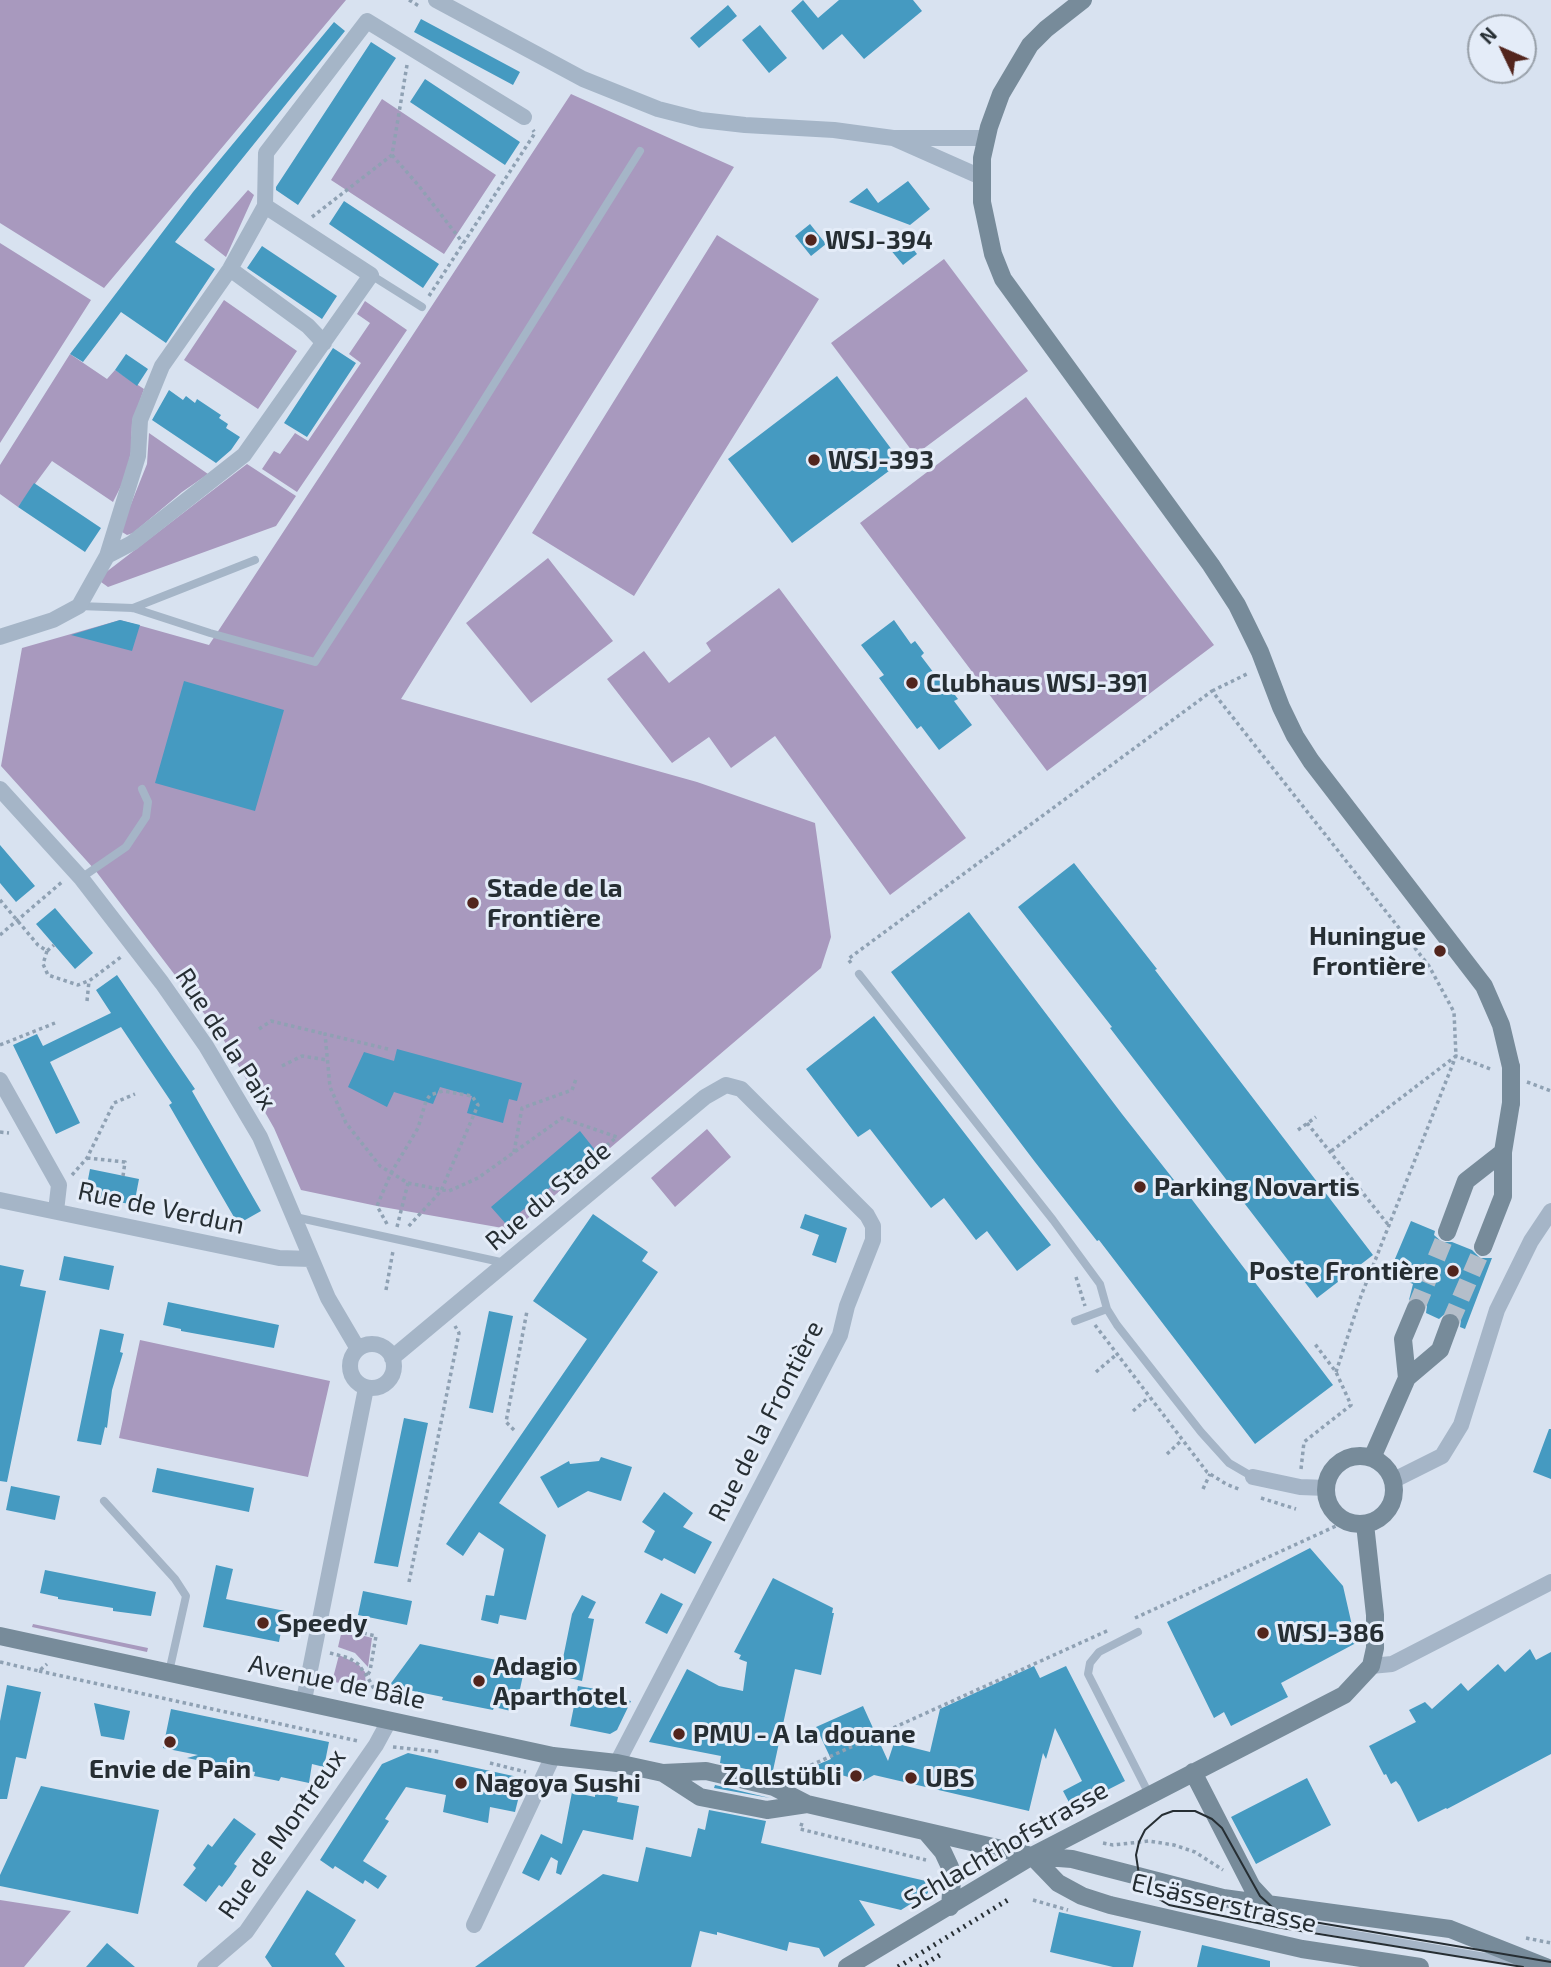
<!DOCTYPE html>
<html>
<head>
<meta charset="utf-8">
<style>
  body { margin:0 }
  #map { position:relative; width:1551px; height:1967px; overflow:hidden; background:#d8e2f0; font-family:"Exo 2",sans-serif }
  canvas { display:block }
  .north { position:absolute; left:1467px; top:14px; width:70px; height:70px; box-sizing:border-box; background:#e4ecf8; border:2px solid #98a0a9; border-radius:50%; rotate:314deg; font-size:19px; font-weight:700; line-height:28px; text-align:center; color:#262e33 }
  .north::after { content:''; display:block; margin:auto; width:24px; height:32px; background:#52251d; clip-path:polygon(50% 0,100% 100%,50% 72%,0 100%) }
</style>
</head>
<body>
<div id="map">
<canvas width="1551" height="1967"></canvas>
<div class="north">N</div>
</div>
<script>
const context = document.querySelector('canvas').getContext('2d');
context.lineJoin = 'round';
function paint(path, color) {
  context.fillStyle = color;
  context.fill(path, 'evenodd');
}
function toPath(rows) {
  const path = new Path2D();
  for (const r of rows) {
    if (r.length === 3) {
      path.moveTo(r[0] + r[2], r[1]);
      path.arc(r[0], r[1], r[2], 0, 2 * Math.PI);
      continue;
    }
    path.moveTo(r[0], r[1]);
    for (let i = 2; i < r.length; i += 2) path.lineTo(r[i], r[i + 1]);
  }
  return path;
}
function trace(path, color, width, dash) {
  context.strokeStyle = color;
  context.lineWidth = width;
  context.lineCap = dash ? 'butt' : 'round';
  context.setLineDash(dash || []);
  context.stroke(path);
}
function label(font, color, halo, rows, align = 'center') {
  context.font = font + ' "Exo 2",sans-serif';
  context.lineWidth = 6;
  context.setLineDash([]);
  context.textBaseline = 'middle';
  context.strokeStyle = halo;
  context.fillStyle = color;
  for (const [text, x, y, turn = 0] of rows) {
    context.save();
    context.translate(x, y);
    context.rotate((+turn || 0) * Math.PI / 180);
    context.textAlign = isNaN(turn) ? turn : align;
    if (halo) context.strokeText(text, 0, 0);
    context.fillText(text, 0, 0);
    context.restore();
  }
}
const green = toPath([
  [0,0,346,0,104,288,0,223],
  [571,94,734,167,401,699,697,782,815,823,831,937,821,968,514,1230,377,1206,301,1190,274,1128,222,1037,95,870,1,766,22,648,120,620,209,645],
  [382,99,496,175,444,254,331,180],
  [248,190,254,195,226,257,204,240],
  [717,235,819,299,634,596,532,533],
  [0,243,91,300,0,443],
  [944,259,1028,371,915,455,831,343],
  [224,300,297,351,258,409,184,360],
  [365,301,407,330,297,492,262,469,274,451,280,454,295,433,308,441,361,363,349,354,370,323,357,314],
  [70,354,107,379,115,370,144,389,132,423,131,452,125,478,113,502,52,461,18,507,0,494,0,465],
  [1026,397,1214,645,1047,771,860,523],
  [149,433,208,474,182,492,133,533,127,535,122,532,123,524,147,464],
  [247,464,296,496,276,526,108,587,101,582,101,576],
  [548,558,613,641,531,703,466,623],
  [779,588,966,838,890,895,775,736,731,768,709,737,672,763,607,679,644,651,669,683,711,651,706,643],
  [707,1129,731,1157,675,1207,651,1178],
  [140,1340,330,1381,308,1477,119,1438],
  [33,1624,148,1648,147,1652,32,1627],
  [342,1630,372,1638,368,1667,355,1653,338,1647],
  [339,1655,358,1664,365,1672,366,1689,335,1682,333,1678],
  [0,1900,71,1911,24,1967,0,1967]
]);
const building = toPath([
  [803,0,818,18,839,0,913,0,922,11,864,59,842,34,823,50,791,11],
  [728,5,737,16,699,48,690,38],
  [421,19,520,72,513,85,414,32],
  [334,22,345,31,175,242,215,269,166,343,121,312,83,362,70,354,193,192],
  [760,25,787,58,769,73,742,40],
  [371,42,396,58,298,205,276,190,276,187],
  [425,79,520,142,505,165,410,102],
  [908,181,930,209,910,225,849,202,867,188,878,203],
  [344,201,439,264,423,288,329,224],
  [810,224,826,244,811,256,795,236],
  [900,232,917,254,903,265,885,243],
  [262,246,337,296,322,319,247,268],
  [333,348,356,363,307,437,284,423],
  [126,354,148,369,137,386,115,370],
  [837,376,901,462,792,543,728,459],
  [169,390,183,400,186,396,195,403,197,399,221,415,219,418,228,424,226,428,240,437,231,450,216,463,152,420],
  [34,483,101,528,85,552,18,507],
  [120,620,140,625,132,651,71,635],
  [894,620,911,644,915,641,924,653,921,656,946,689,949,687,958,699,954,701,972,725,939,750,921,726,917,729,879,678,884,675,861,645],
  [184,681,284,710,255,811,155,783],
  [0,845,35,886,16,902,0,883],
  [1074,863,1157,969,1155,970,1373,1255,1317,1298,1110,1028,1112,1027,1018,907],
  [55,908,93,953,75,969,36,924],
  [969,912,1122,1114,1185,1194,1187,1193,1333,1385,1255,1444,1099,1240,1097,1241,1035,1162,891,972],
  [117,975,195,1089,192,1091,261,1211,238,1224,169,1105,172,1103,121,1027,50,1062,80,1123,56,1134,13,1045,37,1034,43,1046,111,1013,96,990],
  [874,1016,1051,1245,1017,1271,987,1231,976,1240,944,1198,931,1208,870,1129,858,1137,806,1069],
  [397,1049,522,1083,517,1101,509,1099,503,1123,467,1113,472,1096,440,1087,433,1104,394,1092,387,1107,348,1087,364,1052,394,1061],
  [580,1131,595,1150,506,1224,491,1207],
  [90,1169,139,1179,134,1205,85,1195],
  [593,1214,648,1252,642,1261,658,1272,499,1503,546,1535,526,1620,500,1615,498,1624,481,1620,486,1595,494,1596,504,1549,479,1532,463,1556,446,1544,587,1339,533,1301],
  [805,1214,847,1228,836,1263,812,1255,819,1235,800,1228],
  [1411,1221,1435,1231,1434,1235,1442,1242,1452,1242,1472,1250,1480,1258,1492,1258,1465,1329,1460,1327,1461,1320,1455,1313,1447,1312,1439,1319,1426,1313,1427,1306,1421,1298,1414,1297,1409,1300,1413,1284,1389,1273],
  [64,1256,114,1266,109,1290,59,1280],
  [0,1265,24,1270,20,1286,46,1291,7,1482,0,1481],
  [168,1302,279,1325,274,1348,181,1331,181,1329,163,1325],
  [489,1311,513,1316,493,1413,469,1408],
  [100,1329,124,1334,120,1352,123,1353,112,1390,107,1428,105,1427,101,1445,77,1441],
  [404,1418,428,1423,398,1567,374,1563],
  [1549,1429,1551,1429,1551,1479,1533,1472],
  [601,1457,632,1467,621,1501,588,1491,558,1508,540,1477,569,1461,570,1464,599,1461],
  [157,1468,254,1488,249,1512,152,1492],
  [11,1486,60,1496,55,1520,6,1510],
  [664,1492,693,1513,683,1527,712,1542,695,1574,664,1558,662,1561,644,1552,655,1531,642,1522],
  [1310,1548,1343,1586,1356,1643,1281,1683,1288,1697,1231,1726,1224,1712,1214,1718,1167,1622],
  [216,1565,233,1569,226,1599,285,1611,279,1642,203,1627],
  [45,1570,156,1592,151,1616,113,1611,113,1608,58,1599,58,1597,40,1593],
  [773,1578,833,1608,832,1613,834,1613,821,1675,795,1669,772,1775,720,1763,721,1756,649,1742,687,1669,719,1686,743,1691,747,1662,739,1659,741,1655,734,1652],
  [363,1591,412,1601,407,1625,358,1615],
  [661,1593,683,1604,667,1634,645,1623],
  [582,1595,596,1602,588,1618,594,1619,582,1681,565,1677,565,1674,560,1673,572,1614],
  [420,1644,525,1666,515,1712,494,1707,493,1710,442,1700,443,1697,389,1686],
  [1530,1649,1536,1660,1551,1652,1551,1754,1447,1809,1446,1808,1418,1822,1400,1786,1396,1781,1391,1784,1386,1774,1384,1775,1369,1746,1416,1722,1409,1710,1425,1702,1432,1709,1461,1683,1468,1691,1498,1664,1505,1672],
  [1034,1666,1040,1678,1066,1666,1125,1781,1072,1808,1063,1791,1082,1781,1055,1728,1046,1759,1043,1753,1029,1811,874,1775,863,1781,812,1767,831,1759,816,1727,863,1706,888,1761,894,1743,930,1752,940,1709],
  [7,1685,41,1692,26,1759,16,1757,7,1799,0,1799,0,1721],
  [578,1686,602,1690,601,1695,631,1701,617,1730,610,1734,570,1726],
  [94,1703,130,1711,124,1740,101,1736],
  [171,1709,329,1742,324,1767,312,1764,309,1783,281,1777,279,1781,254,1776,255,1772,187,1758,198,1755,163,1748],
  [408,1753,527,1779,524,1792,522,1797,519,1796,515,1812,490,1807,488,1823,443,1812,446,1795,406,1787,385,1819,389,1821,363,1861,387,1876,378,1889,365,1880,363,1884,335,1866,333,1869,320,1860,382,1764],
  [1307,1778,1331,1825,1256,1864,1231,1817],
  [715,1785,770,1798,714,1788],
  [41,1786,159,1810,138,1914,0,1886,0,1875],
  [572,1792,595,1797,595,1792,618,1797,617,1802,639,1806,633,1840,583,1830,561,1875,556,1873,558,1861,551,1857,539,1881,522,1873,541,1834,562,1844],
  [709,1810,766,1821,761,1843,926,1881,928,1893,901,1910,859,1900,875,1925,824,1957,819,1948,789,1942,787,1951,717,1932,717,1935,700,1931,691,1967,475,1967,603,1874,638,1882,646,1847,691,1857,698,1828,705,1830],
  [234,1818,256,1834,234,1864,237,1866,231,1875,222,1887,219,1885,206,1902,183,1885,196,1868,193,1865,208,1844,212,1847],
  [307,1890,356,1920,335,1954,345,1967,272,1967,265,1957],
  [1059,1912,1141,1931,1133,1967,1113,1967,1050,1952],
  [107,1943,135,1967,86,1967],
  [1202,1945,1270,1961,1270,1967,1197,1967]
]);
const secondaryTunnel = toPath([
  [1416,1308,1447,1232],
  [1450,1323,1483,1247]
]);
const path = toPath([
  [409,0,419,6],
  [392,155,419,186,463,243],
  [312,217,392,155,407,65],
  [429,296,535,133,533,130],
  [1212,691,1249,673],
  [0,900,38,945,47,951,54,945],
  [0,935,62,882],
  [47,951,43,964,48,975,78,985,88,981],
  [851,963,848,959,1212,691,1429,966,1454,1012,1456,1056,1330,1152],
  [87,1001,89,981,121,957],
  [259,1029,271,1021,325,1034],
  [0,1045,55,1023],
  [388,1049,325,1034,330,1087,346,1123,380,1166,408,1183,449,1191,478,1178,562,1118,617,1137,551,1192],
  [282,1066,302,1056,327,1060],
  [1527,1082,1551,1091],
  [1307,1123,1390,1227],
  [1298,1130,1316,1117],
  [0,1132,9,1133],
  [514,1152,522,1108,572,1090,576,1079],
  [87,1158,125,1162,123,1176],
  [72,1175,87,1158,114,1103,135,1094],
  [387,1224,377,1206,391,1173,418,1128,426,1101,430,1095,443,1091,472,1096,478,1105,441,1191,407,1228],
  [397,1227,408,1183],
  [1076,1277,1085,1306],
  [386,1290,393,1251],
  [1095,1325,1207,1472,1226,1484,1241,1490],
  [1096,1372,1117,1354],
  [1336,1372,1361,1296,1456,1056,1493,1070],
  [1133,1411,1149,1397],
  [514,1430,506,1422,527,1311],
  [1167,1454,1182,1440],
  [1301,1469,1304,1442,1351,1405,1336,1372,1315,1344],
  [1203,1489,1210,1474],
  [1261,1498,1296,1509],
  [409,1582,459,1333,455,1326],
  [1135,1618,1347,1521],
  [336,1627,376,1636,370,1671,367,1676],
  [330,1653,349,1658,358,1664,367,1676,380,1700],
  [0,1662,39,1671,47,1664],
  [39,1671,358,1741],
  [393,1747,441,1752],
  [490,1763,526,1772],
  [807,1784,807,1767,1109,1630],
  [802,1823,800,1829,926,1860],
  [1103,1843,1113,1845,1149,1841,1174,1845,1195,1852,1223,1870],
  [1033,1900,1068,1910],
  [1526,1938,1551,1943]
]);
const lane = toPath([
  [371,275,422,307],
  [79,606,133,608,210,633,315,662,457,443,640,151],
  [133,608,255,560],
  [81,878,126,847,146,817,148,802,142,789],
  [859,974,1053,1220,1100,1284,1107,1309,1117,1325,1201,1432,1229,1463,1253,1477],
  [295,1217,505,1263],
  [1075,1321,1107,1309],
  [104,1501,175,1579,186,1596,169,1672],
  [1138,1632,1099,1652,1090,1663,1088,1674,1149,1794],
  [1270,1908,1286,1921,1297,1925,1515,1962]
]);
const street = toPath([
  [436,0,583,79,658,109,701,120,745,125,834,130,893,138],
  [981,177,893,138,986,138],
  [265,206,266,153,367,21,524,117],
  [230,269,308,326,324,343],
  [0,637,53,620,79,606,107,556,138,456,140,420,162,366,230,269,265,206,371,275,244,455,132,543,107,556],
  [0,789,81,878,162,983,206,1046,260,1137,328,1298,358,1349],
  [0,1080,59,1185,56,1211],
  [0,1200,279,1258,311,1259],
  [372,1366,22],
  [392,1358,705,1097,726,1085,741,1089,867,1215,873,1226,873,1240,847,1306,840,1335,617,1763],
  [1253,1477,1300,1487,1326,1488],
  [1394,1480,1442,1456,1461,1425,1497,1310,1531,1241,1551,1211],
  [1371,1666,1392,1664,1551,1582],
  [304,1700,366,1388],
  [474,1925,553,1756],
  [205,1967,246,1932,376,1745,389,1721]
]);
const secondary = toPath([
  [1083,0,1046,29,1030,45,1001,94,989,127,982,158,982,202,993,254,1003,279,1211,565,1237,605,1260,652,1281,707,1295,736,1311,761,1484,986,1501,1025,1511,1067],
  [1447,1232,1466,1181,1503,1152],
  [1483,1247,1503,1196,1503,1152,1511,1103],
  [1407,1378,1403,1339,1416,1308],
  [1360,1490,34],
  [1372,1458,1407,1378,1440,1350,1450,1323],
  [0,1636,553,1756,617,1763,663,1773,706,1771,774,1787,807,1804,1032,1856,1072,1859,1223,1898,1450,1929,1546,1967],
  [1193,1772,1252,1887,1266,1902],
  [663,1773,700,1797,767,1810,807,1804],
  [926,1832,943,1852,950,1867,952,1880,950,1907],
  [1032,1856,1058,1883,1082,1896,1110,1905,1302,1949,1420,1967],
  [847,1967,1032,1856,1344,1695,1371,1666,1375,1648,1375,1615,1365,1524]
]);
const tram = toPath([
  [1523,1967,1282,1928,1169,1905,1152,1895,1139,1875,1136,1855,1139,1842,1145,1830,1162,1815,1173,1811,1195,1811,1212,1819,1222,1828,1260,1896,1272,1907,1290,1918,1551,1962]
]);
const rail = toPath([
  [898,1967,1011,1898],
  [920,1967,943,1953]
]);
const secondaryBridge = toPath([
  [1511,1103,1511,1067]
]);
const markers = [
  [811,240,7,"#52251d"],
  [814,460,7,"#52251d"],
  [912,683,7,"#52251d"],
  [473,903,7,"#52251d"],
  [1440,951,7,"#52251d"],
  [1140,1187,7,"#52251d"],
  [1453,1271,7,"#52251d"],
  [263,1623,7,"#52251d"],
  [1263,1633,7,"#52251d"],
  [479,1681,7,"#52251d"],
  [679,1734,7,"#52251d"],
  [170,1742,7,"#52251d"],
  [856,1776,7,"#52251d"],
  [911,1778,7,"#52251d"],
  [461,1783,7,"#52251d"]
];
const poiNames = [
  ["WSJ-394",825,240],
  ["WSJ-393",828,460],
  ["Clubhaus WSJ-391",926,683],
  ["Stade de la",487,888],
  ["Frontière",487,918],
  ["Huningue",1426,936,"right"],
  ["Frontière",1426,966,"right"],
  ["Parking Novartis",1154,1187],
  ["Poste Frontière",1439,1271,"right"],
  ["Speedy",277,1623],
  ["WSJ-386",1277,1633],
  ["Adagio",493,1666],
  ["Aparthotel",493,1696],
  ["PMU - A la douane",693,1734],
  ["Envie de Pain",170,1769,"center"],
  ["Zollstübli",842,1776,"right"],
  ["UBS",925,1778],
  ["Nagoya Sushi",475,1783]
];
const streetNames = [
  ["Rue de la Paix",226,1039,57],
  ["Rue du Stade",548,1196,-40],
  ["Rue de Verdun",161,1208,12],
  ["Rue de la Frontière",766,1421,-63],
  ["Avenue de Bâle",337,1682,12],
  ["Rue de Montreux",282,1834,-55],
  ["Schlachthofstrasse",1006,1845,-30],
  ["Elsässerstrasse",1224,1903,13]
];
paint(green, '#a899be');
paint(building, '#459ac1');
trace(secondaryTunnel, '#b4beca', 18, [18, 9]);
trace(path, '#8fa1b3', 3.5, [3.5, 3.5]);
trace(lane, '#a5b5c7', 8);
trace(street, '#a5b5c7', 16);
trace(secondary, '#778b9a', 18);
trace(tram, '#262e33', 2);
trace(rail, '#262e33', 5, [2, 5]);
trace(secondaryBridge, '#778b9a', 18);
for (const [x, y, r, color] of markers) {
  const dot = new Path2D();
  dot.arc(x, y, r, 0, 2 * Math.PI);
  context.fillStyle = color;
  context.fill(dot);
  trace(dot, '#e4ecf8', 2.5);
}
label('bold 26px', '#262e33', '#e4ecf8', poiNames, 'left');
label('26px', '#262e33', '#e4ecf8', streetNames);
</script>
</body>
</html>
